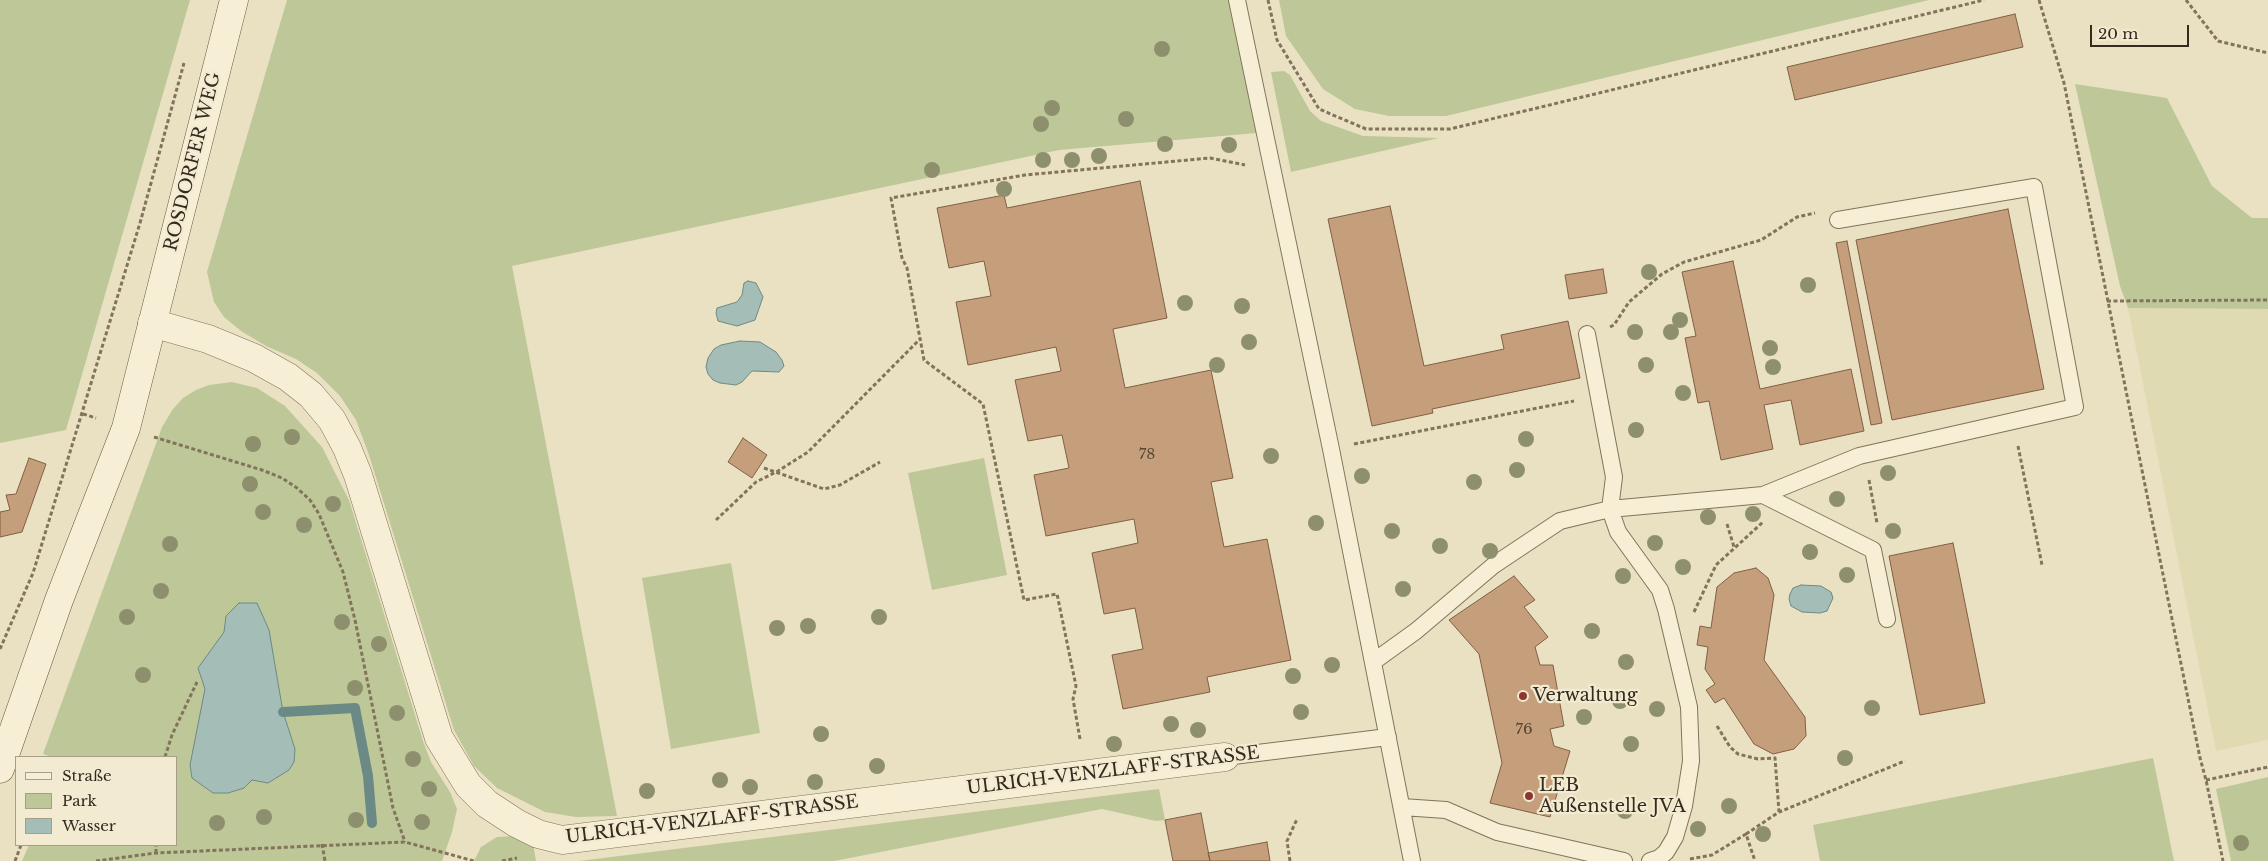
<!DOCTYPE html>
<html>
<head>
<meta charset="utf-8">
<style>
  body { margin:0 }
  #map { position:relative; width:2268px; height:861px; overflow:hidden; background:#eae1c3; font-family:"Libre Baskerville",serif }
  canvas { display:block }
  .legend { position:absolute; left:15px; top:756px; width:162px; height:90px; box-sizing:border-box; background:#f2ebd1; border:1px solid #a69e89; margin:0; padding:6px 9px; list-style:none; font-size:15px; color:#342a1e }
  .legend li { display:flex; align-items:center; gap:10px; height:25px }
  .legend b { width:25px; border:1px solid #a69e89 }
  .scale { position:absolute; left:2090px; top:25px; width:99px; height:22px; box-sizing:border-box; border:2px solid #342a1e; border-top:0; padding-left:6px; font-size:15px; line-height:18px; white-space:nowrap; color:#342a1e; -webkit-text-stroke:4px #f2ebd1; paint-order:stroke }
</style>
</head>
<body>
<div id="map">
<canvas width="2268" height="861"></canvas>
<ul class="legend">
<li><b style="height:6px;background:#f6eed5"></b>Straße</li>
<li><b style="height:14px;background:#bec798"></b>Park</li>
<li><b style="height:14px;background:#a4bdb7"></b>Wasser</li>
</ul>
<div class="scale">20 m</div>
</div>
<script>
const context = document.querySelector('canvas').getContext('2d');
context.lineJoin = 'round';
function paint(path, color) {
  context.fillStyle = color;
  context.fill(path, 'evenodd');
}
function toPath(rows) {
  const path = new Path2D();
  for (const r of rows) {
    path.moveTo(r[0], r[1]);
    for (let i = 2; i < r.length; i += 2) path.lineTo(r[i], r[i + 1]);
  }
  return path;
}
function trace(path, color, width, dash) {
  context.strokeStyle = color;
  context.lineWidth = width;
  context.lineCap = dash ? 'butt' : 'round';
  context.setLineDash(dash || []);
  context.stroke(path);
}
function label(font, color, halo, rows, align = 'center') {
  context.font = font + ' "Libre Baskerville",serif';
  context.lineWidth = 4.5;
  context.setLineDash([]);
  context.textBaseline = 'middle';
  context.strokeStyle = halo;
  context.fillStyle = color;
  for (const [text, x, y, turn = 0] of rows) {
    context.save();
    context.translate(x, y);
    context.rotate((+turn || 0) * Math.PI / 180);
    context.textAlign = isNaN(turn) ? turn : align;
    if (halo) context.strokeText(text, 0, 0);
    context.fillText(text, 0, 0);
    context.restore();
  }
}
const farmland = toPath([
  [2128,308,2268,309,2268,740,2216,751]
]);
const green = toPath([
  [0,0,190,0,66,430,0,443],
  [287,0,1229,0,1257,133,1059,150,512,266,617,816,576,817,545,812,497,788,474,766,454,730,369,455,356,420,340,396,317,373,296,359,266,346,241,331,224,317,214,302,207,272],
  [1279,0,1929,0,1446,116,1389,116,1355,109,1323,89,1286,36],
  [1284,71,1290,75,1310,111,1321,121,1363,136,1439,138,1291,172,1271,72],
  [2075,84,2167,98,2212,186,2252,218,2268,218,2268,309,2128,308,2120,286],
  [232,382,257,388,285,406,322,447,349,500,423,741,431,762,450,792,457,809,452,832,442,861,22,861,29,845,176,845,176,757,52,757,43,754,162,427,173,409,183,398,196,390,209,385],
  [984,458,1007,575,932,590,908,473],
  [731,563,760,733,671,749,642,578],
  [2153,758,2174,861,1820,861,1813,825],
  [2268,777,2268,861,2231,861,2216,789],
  [1159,789,1165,820,1156,821,1102,809,834,861,579,861],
  [515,836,533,844,536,861,474,861,481,847,497,837]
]);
const water = toPath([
  [748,281,756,283,763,297,755,320,737,326,718,321,716,313,717,308,737,302,742,295,744,283,748,281],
  [740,341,760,342,776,352,782,360,784,366,779,372,752,371,742,382,736,385,720,383,713,380,708,374,706,367,708,358,714,349,721,345,740,341],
  [1801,585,1821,586,1831,592,1833,598,1827,611,1820,613,1802,612,1791,606,1789,599,1790,594,1793,588,1801,585],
  [239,603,257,603,269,630,283,712,295,749,294,762,289,770,268,783,252,780,244,788,228,793,213,793,192,778,190,765,205,689,198,668,224,632,226,616,239,603]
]);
const stream = toPath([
  [283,712,355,708,368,776,372,823]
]);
const building = toPath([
  [2015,14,2023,47,1795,100,1787,67,2015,14],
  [1140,181,1167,318,1113,329,1125,388,1211,370,1233,478,1211,482,1224,547,1267,539,1291,660,1207,677,1210,692,1123,709,1112,655,1143,649,1135,608,1104,614,1092,553,1138,543,1134,519,1046,536,1034,475,1069,468,1062,435,1028,441,1015,380,1061,371,1056,347,968,365,956,302,991,296,984,261,949,268,937,208,1004,195,1007,208,1140,181],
  [1390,206,1424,366,1504,349,1501,335,1568,321,1580,378,1432,409,1433,413,1372,426,1328,219,1390,206],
  [2008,209,2044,389,1892,420,1856,240,2008,209],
  [1847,241,1882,423,1871,425,1836,243,1847,241],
  [1733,261,1760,389,1851,369,1864,431,1800,445,1791,400,1764,405,1773,449,1721,460,1709,401,1698,403,1685,338,1696,336,1682,272,1733,261],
  [1603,269,1607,293,1569,299,1565,275,1603,269],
  [743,438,767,455,752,478,728,462,743,438],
  [29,458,46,464,22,532,0,537,0,512,10,510,6,495,16,494,29,458],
  [1953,543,1985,703,1920,715,1889,556,1953,543],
  [1756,568,1768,578,1774,595,1764,660,1805,717,1806,736,1794,749,1773,754,1754,744,1724,698,1715,703,1706,690,1715,684,1705,669,1708,647,1697,645,1700,626,1711,628,1717,587,1734,573,1756,568],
  [1514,576,1535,600,1524,607,1548,637,1535,647,1540,665,1553,665,1564,726,1550,729,1554,746,1570,751,1550,817,1490,803,1502,763,1479,654,1449,620,1514,576],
  [1201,813,1210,861,1173,861,1165,820,1201,813],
  [1267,842,1270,861,1210,861,1208,853,1267,842]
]);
const path = toPath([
  [1268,0,1277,40,1319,109,1366,129,1450,129,1984,0],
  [2039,0,2064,83,2200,758,2206,780,2223,861],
  [2186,0,2218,41,2268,53],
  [2107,301,2268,300],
  [1610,327,1614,325,1629,302,1662,274,1684,262,1761,240,1797,217,1815,213],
  [83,414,96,418],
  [154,437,262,470,282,478,297,488,310,500,319,514,343,572,355,620,393,808,405,842],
  [1354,444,1574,401],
  [2018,446,2042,565],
  [764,468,824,489,840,485,880,462],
  [1869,480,1877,523],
  [716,520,756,482,778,471,808,452,920,339],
  [1727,524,1734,547],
  [1694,612,1716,565,1763,522],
  [0,649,33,573,140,223,184,63],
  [1717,726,1730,747,1738,754,1758,759,1775,758,1779,812],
  [1080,739,1073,699,1076,686,1057,594,1024,600,983,404,924,360,907,268,902,258,891,198,1025,175,1210,158,1245,165],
  [165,757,172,735,197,682],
  [2206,780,2268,767],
  [1746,834,1779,812,1905,761],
  [322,844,325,861],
  [156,853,156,845],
  [1690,859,1712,855,1746,834,1755,861],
  [15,861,21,845],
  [96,861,156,853,405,842,474,861],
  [502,861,517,858],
  [1290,861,1287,841,1297,819]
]);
const lane = toPath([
  [1237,0,1331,449,1412,861],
  [1587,334,1614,477,1610,509,1763,495,1859,456,2075,407,2034,187,1838,220],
  [1763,495,1873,550,1887,619],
  [1373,662,1416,631,1494,565,1560,521,1610,509,1618,532,1660,590,1666,609,1689,707,1691,761,1684,806,1675,837,1666,852,1659,858,1650,861],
  [1225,757,1388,737],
  [1402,807,1446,810,1497,832,1624,861]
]);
const street = toPath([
  [152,323,208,339,254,358,288,377,311,395,332,420,347,448,358,475,439,738,468,785,487,804,516,823,538,834,562,840,1225,757]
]);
const secondary = toPath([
  [0,769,59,600,126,428,234,0]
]);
const trees = [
  [1162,49],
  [1052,108],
  [1126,119],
  [1041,124],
  [1165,144],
  [1229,145],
  [1099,156],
  [1043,160],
  [1072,160],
  [932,170],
  [1004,189],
  [1649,272],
  [1808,285],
  [1185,303],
  [1242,306],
  [1680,320],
  [1635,332],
  [1671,332],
  [1249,342],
  [1770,348],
  [1217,365],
  [1646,365],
  [1773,367],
  [1683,393],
  [1636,430],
  [292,437],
  [1526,439],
  [253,444],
  [1271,456],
  [1517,470],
  [1888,473],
  [1362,476],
  [1474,482],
  [250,484],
  [1837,499],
  [333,504],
  [263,512],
  [1753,514],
  [1708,517],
  [1316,523],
  [304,525],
  [1392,531],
  [1893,531],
  [1655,543],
  [170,544],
  [1440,546],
  [1490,551],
  [1810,552],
  [1683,567],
  [1847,575],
  [1623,576],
  [1403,589],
  [161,591],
  [127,617],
  [879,617],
  [342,622],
  [808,626],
  [777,628],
  [1592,631],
  [379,644],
  [1626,662],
  [1332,665],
  [143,675],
  [1293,676],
  [355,688],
  [1620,701],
  [1872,708],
  [1657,709],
  [1301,712],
  [397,713],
  [1584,717],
  [1171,724],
  [1198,730],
  [821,734],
  [1114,744],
  [1631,744],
  [1845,758],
  [413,759],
  [877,766],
  [720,780],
  [815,782],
  [750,787],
  [429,789],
  [647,791],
  [1729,806],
  [1625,811],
  [264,817],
  [356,820],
  [422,822],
  [217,823],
  [1698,829],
  [1763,834],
  [2241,843]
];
const markers = [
  [1523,696,5,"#8d3530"],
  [1529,796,5,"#8d3530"]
];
const numberNames = [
  ["78",1147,455],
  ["76",1524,730]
];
const streetNames = [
  ["ROSDORFER WEG",193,162,-76],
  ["ULRICH-VENZLAFF-STRASSE",1113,771,-7],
  ["ULRICH-VENZLAFF-STRASSE",712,820,-7]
];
const poiNames = [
  ["Verwaltung",1533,696],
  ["LEB",1539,786],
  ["Außenstelle JVA",1539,807]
];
paint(farmland, '#dfdab1');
paint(green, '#bec798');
paint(water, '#a4bdb7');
trace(water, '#6c8a85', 1);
trace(stream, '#6c8a85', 10);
paint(building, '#c59f7b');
trace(building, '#805f43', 1);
trace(lane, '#82735b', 18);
trace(street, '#82735b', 29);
trace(secondary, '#64543e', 29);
trace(path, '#82735b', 3, [4, 2.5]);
trace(lane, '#f6eed5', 16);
trace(street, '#f6eed5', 28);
trace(secondary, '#f6eed5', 28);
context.fillStyle = '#8e906d';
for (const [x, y] of trees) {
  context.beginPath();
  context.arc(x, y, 8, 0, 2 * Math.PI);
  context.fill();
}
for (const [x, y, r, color] of markers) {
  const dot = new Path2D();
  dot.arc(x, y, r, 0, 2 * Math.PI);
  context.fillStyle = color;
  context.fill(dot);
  trace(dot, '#f2ebd1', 2);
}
label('15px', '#584735', null, numberNames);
label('18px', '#342a1e', '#f2ebd1', streetNames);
label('18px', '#342a1e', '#f2ebd1', poiNames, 'left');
</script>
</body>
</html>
